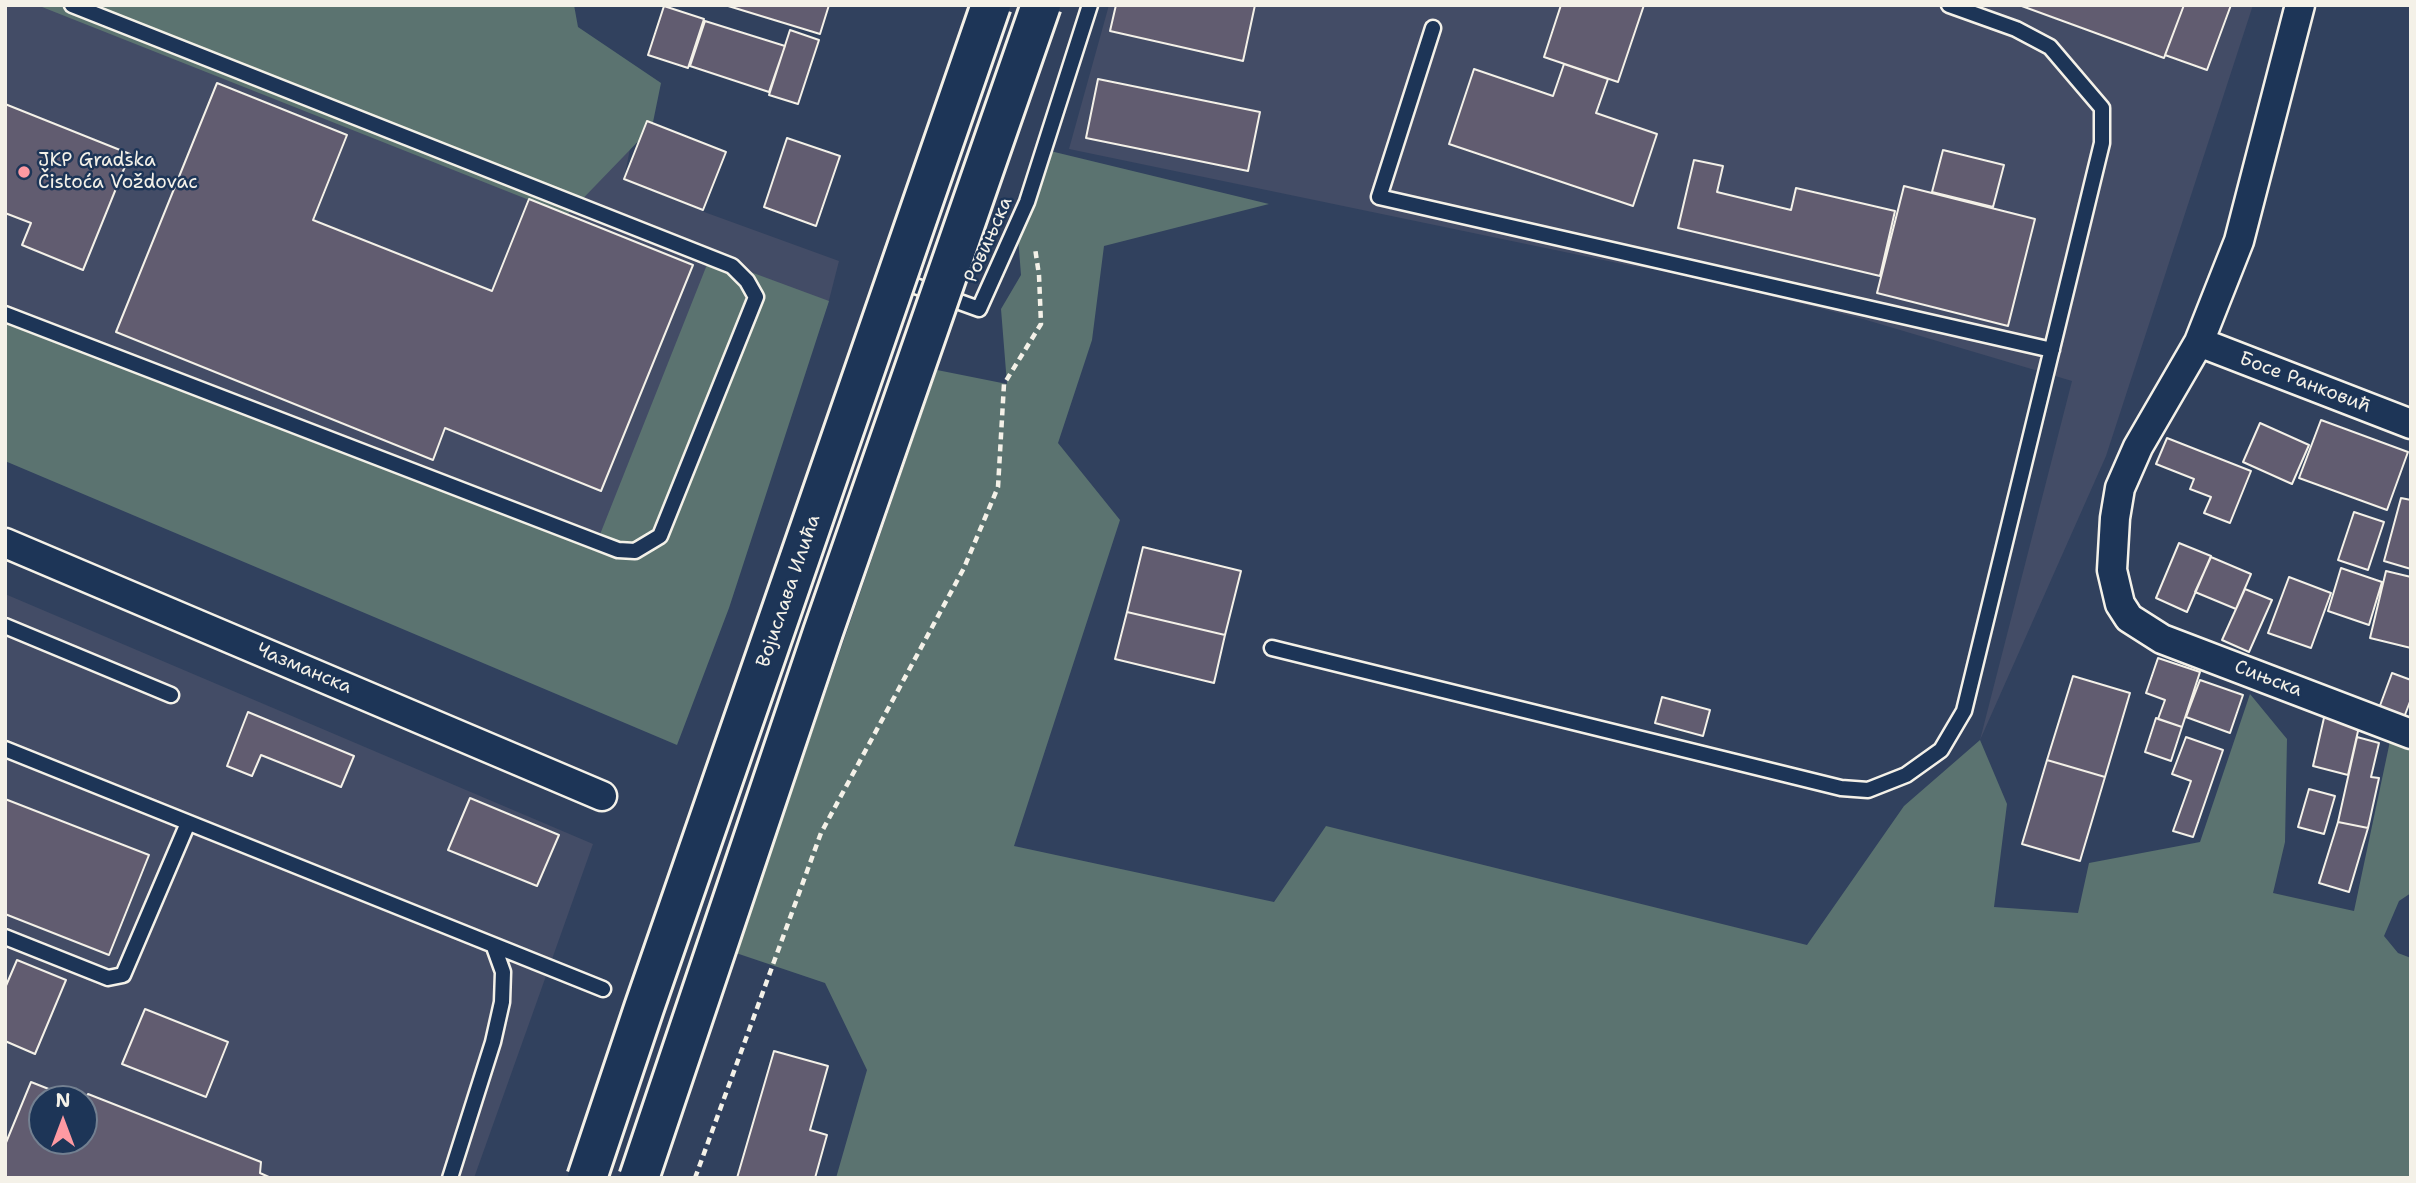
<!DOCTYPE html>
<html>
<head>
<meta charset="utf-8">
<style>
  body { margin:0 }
  #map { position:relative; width:2416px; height:1183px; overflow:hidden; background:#31415e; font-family:"Shantell Sans",sans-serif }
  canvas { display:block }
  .frame { position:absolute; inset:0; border:7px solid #f4f1e8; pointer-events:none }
  .north { position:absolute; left:28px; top:1085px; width:70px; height:70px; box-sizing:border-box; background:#1d3557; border:2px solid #738091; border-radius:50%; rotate:0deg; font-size:19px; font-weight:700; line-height:28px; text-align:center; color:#f4f1e8 }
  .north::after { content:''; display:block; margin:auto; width:24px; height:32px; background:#ff9aa2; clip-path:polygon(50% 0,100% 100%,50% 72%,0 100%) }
</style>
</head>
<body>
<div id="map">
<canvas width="2416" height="1183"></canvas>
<div class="frame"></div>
<div class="north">N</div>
</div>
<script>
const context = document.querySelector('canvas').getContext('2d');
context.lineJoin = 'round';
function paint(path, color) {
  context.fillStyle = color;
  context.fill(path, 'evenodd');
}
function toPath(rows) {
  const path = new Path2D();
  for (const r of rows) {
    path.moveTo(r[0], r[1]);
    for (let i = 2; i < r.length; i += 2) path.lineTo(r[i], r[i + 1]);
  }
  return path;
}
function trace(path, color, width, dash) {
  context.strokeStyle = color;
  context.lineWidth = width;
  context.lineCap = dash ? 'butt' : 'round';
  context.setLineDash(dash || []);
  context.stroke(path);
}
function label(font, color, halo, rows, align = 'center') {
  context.font = font + ' "Shantell Sans",sans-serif';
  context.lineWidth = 5;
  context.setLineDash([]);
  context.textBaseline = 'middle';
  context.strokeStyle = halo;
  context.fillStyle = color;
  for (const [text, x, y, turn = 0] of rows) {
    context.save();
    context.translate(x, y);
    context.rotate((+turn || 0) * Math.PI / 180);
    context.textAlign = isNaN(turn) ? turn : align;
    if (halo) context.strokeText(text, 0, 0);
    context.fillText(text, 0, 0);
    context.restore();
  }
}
const built = toPath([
  [5,5,194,5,630,149,624,179,707,213,839,261,828,304,717,603,5,329],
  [1109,5,2253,5,2106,456,1980,740,2072,381,1863,319,1677,273,1632,266,1069,149],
  [5,594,593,844,474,1178,5,1178],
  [42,1099,84,1099,84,1141,42,1141]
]);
const green = toPath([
  [37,5,574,5,578,27,661,83,652,127,567,215],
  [1042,149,1269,204,1104,246,1092,340,1058,443,1120,520,1014,846,1274,902,1326,826,1807,945,1904,806,1980,740,2007,804,1994,907,2078,913,2089,863,2200,842,2250,694,2287,739,2285,842,2273,893,2354,911,2393,727,2411,734,2411,893,2399,901,2384,936,2398,953,2411,958,2411,1178,836,1178,867,1070,825,983,736,953,937,370,1007,384,1001,309,1021,275,1018,237],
  [710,257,829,301,729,608,677,745,5,461,5,314,597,542]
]);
const building = toPath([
  [725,5,829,5,820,34,725,5],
  [1116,5,1255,5,1243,61,1110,31,1116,5],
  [1561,5,1644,5,1618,82,1544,57,1561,5],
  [2019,5,2184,5,2164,58,2019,5],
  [2184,5,2231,5,2207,70,2165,55,2184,5],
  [664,6,704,19,688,68,648,55,664,6],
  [705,21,785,46,769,92,690,66,705,21],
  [790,30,819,40,798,104,769,95,790,30],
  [1564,64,1608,79,1596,113,1657,134,1633,206,1449,144,1474,69,1553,96,1564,64],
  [1098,79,1260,112,1248,171,1086,138,1098,79],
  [217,83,347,135,313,220,492,291,529,199,693,265,601,491,445,428,433,460,116,332,217,83],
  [5,104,130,154,83,270,22,245,31,223,5,213,5,104],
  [647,121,726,152,703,210,624,179,647,121],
  [787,138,840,156,816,226,764,207,787,138],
  [1943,150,2004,165,1993,207,1932,192,1943,150],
  [1694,160,1723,166,1717,192,1791,210,1796,188,1895,211,1880,276,1678,228,1694,160],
  [1904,186,2035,219,2008,326,1877,293,1904,186],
  [2321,420,2408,452,2387,510,2299,478,2321,420],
  [2260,423,2309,445,2292,484,2243,462,2260,423],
  [2167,438,2251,471,2230,523,2204,513,2211,497,2190,489,2194,479,2156,464,2167,438],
  [2401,498,2411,500,2411,569,2384,561,2401,498],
  [2354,512,2384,522,2368,570,2338,560,2354,512],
  [2179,543,2211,556,2187,612,2156,598,2179,543],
  [1143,547,1241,571,1225,635,1127,612,1143,547],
  [2211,557,2251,574,2236,609,2195,592,2211,557],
  [2341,568,2382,582,2369,625,2328,611,2341,568],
  [2386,571,2411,577,2411,648,2370,638,2386,571],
  [2289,577,2331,593,2311,648,2268,633,2289,577],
  [2245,589,2272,600,2249,652,2222,640,2245,589],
  [1127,612,1225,635,1214,683,1115,659,1127,612],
  [2158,658,2200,672,2182,727,2158,719,2165,700,2146,693,2158,658],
  [2392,673,2411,680,2411,699,2403,720,2378,711,2392,673],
  [2073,676,2130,693,2105,777,2047,760,2073,676],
  [2200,680,2243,695,2230,733,2186,717,2200,680],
  [1662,697,1710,710,1703,736,1655,723,1662,697],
  [2326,709,2361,718,2348,775,2313,766,2326,709],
  [248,712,354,756,341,787,261,755,252,776,227,766,248,712],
  [2156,718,2182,727,2171,761,2145,752,2156,718],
  [2186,737,2223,750,2193,837,2173,831,2191,781,2172,774,2186,737],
  [2357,737,2379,743,2371,777,2379,778,2368,828,2338,822,2357,737],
  [2047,760,2105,777,2080,861,2022,844,2047,760],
  [2309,789,2335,796,2324,834,2298,827,2309,789],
  [470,798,559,835,537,886,448,850,470,798],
  [5,799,149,855,109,955,5,914,5,799],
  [2338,822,2368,828,2349,892,2319,883,2338,822],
  [17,960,66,980,35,1054,5,1041,5,988,17,960],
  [145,1009,228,1042,206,1097,122,1064,145,1009],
  [774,1051,828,1066,810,1130,827,1135,815,1178,737,1178,774,1051],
  [31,1082,74,1099,42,1099,42,1141,84,1141,84,1100,88,1094,261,1162,260,1173,271,1178,5,1178,5,1145,31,1082]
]);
const path = toPath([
  [695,1178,821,833,964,568,998,487,1004,384,1041,324,1039,275,1035,248]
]);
const service = toPath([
  [1433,28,1379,197,2052,350],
  [896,279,979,309,1027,202,1090,5],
  [5,314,597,542,618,550,635,551,660,536,756,297,747,281,732,266,72,5],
  [5,626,171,695],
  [1272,648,1841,788,1868,790,1906,775,1941,750,1964,711,2102,143,2102,108,2050,47,2016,29,1949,5],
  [5,749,603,989],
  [5,937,108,978,123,975,188,823],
  [450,1178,493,1042,502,1002,503,972,494,947]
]);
const minor = toPath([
  [2300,5,2239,241,2199,342,2138,447,2120,488,2115,518,2112,570,2120,604,2129,618,2162,639,2411,734],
  [2199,342,2411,424],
  [5,543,602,796]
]);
const secondaryBridge = toPath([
  [587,1178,644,1008,991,5],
  [639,1178,823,632,1041,5]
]);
const markers = [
  [24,172,7,"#ff9aa2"]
];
const poiNames = [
  ["JKP Gradska",38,161],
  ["Čistoća Voždovac",38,183]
];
const streetNames = [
  ["Ровињска",989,240,-66],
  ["Босе Ранковић",2305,383,21],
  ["Војислава Илића",789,591,-71],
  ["Чазманска",304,669,23],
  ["Сињска",2268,679,21]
];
paint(built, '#434c66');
paint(green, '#5b7370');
paint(building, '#615c70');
trace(building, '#f4f1e8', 2);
trace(service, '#f4f1e8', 19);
trace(minor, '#f4f1e8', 33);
trace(path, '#f4f1e8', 4.5, [7, 5]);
trace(service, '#1d3557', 14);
trace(minor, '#1d3557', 28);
trace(secondaryBridge, '#f4f1e8', 44, []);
trace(secondaryBridge, '#1d3557', 38);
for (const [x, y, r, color] of markers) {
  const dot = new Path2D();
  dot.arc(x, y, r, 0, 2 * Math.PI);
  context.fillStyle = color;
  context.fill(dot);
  trace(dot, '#1d3557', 2.5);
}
label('19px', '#f4f1e8', '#1d3557', poiNames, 'left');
label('19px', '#f4f1e8', '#1d3557', streetNames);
</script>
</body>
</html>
